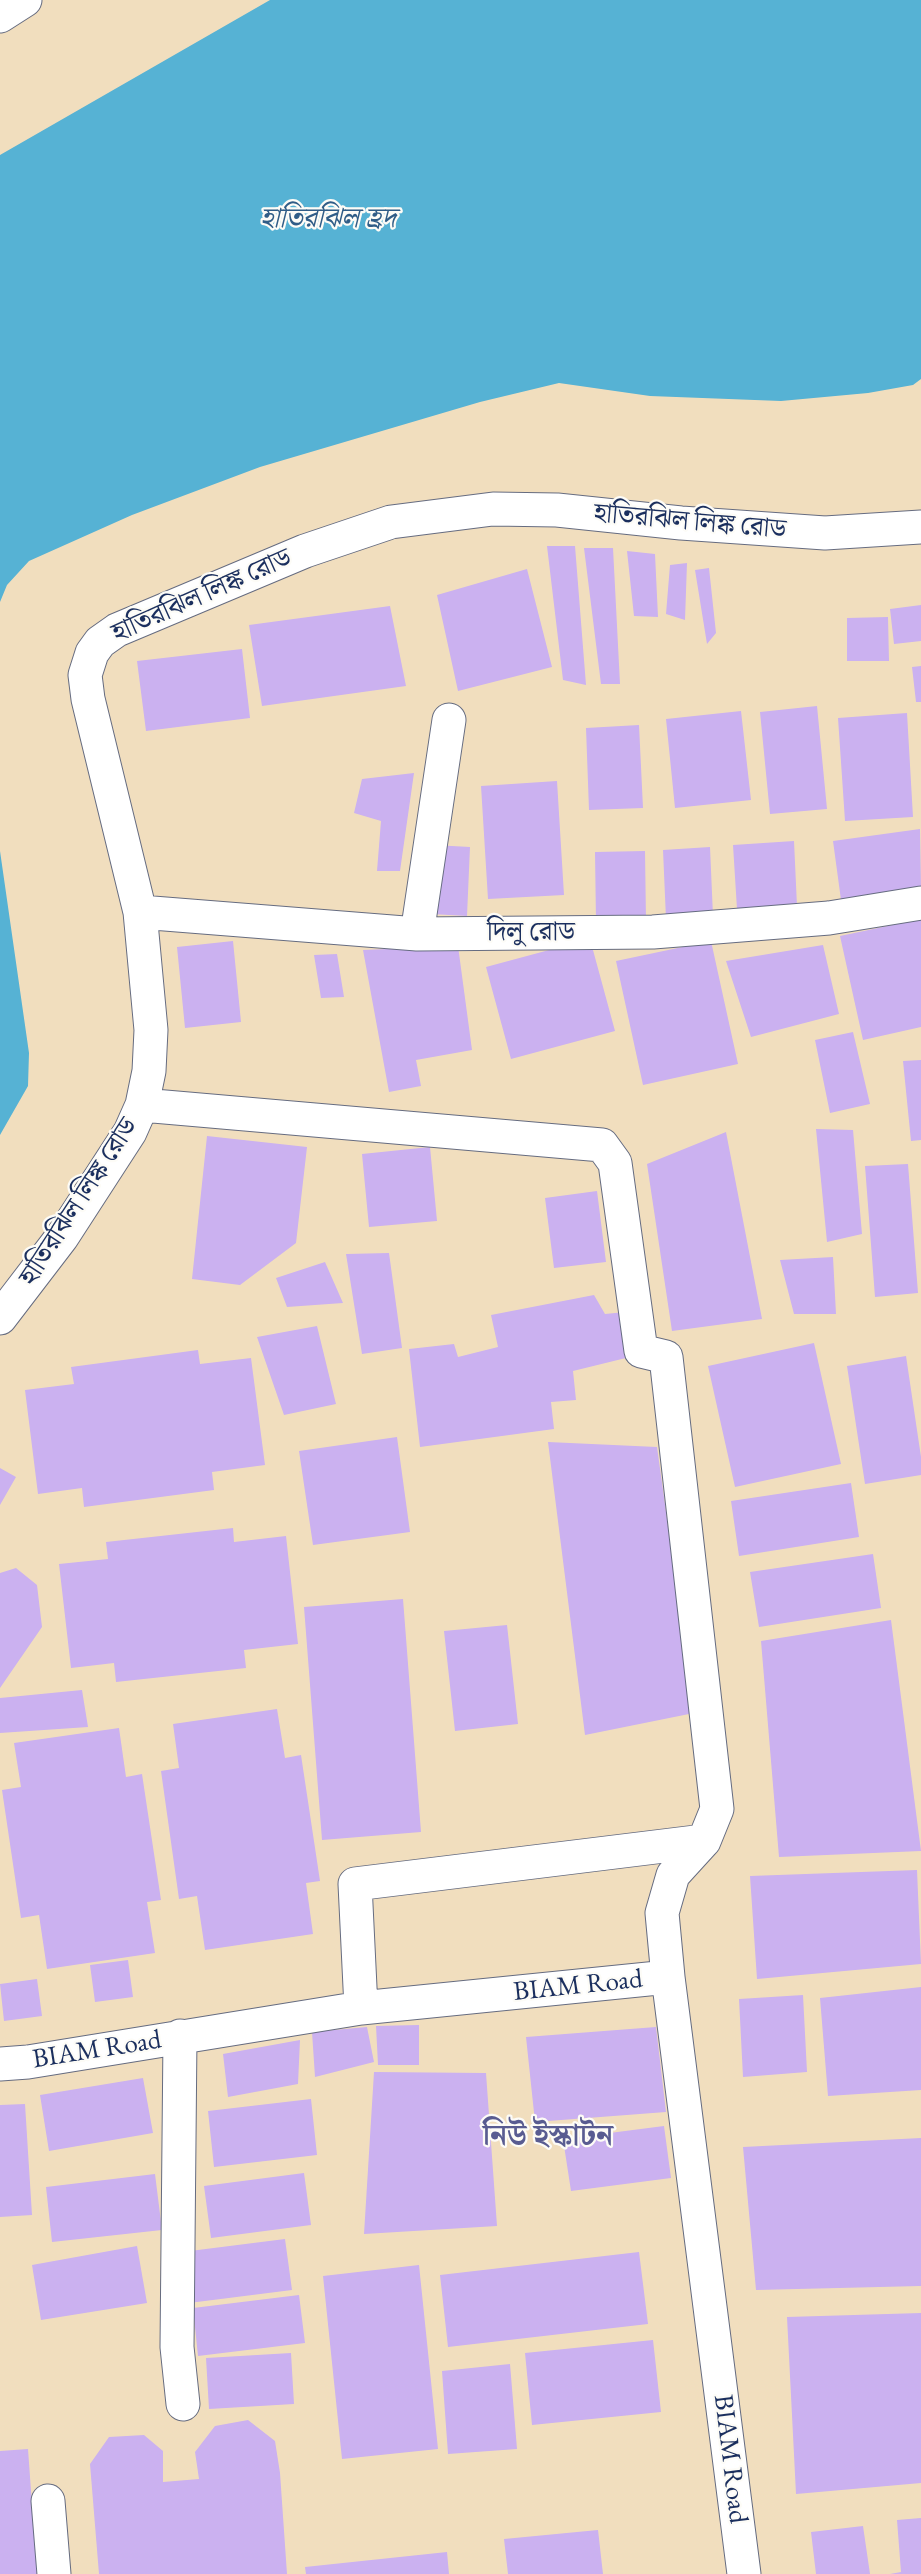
<!DOCTYPE html>
<html>
<head>
<meta charset="utf-8">
<style>
  body { margin:0 }
  canvas { display:block; background:#f1debe }
</style>
</head>
<body>
<canvas width="921" height="2574"></canvas>
<script>
const context = document.querySelector('canvas').getContext('2d');
context.lineJoin = 'round';
function paint(path, color) {
  context.fillStyle = color;
  context.fill(path, 'evenodd');
}
function toPath(rows) {
  const path = new Path2D();
  for (const r of rows) {
    path.moveTo(r[0], r[1]);
    for (let i = 2; i < r.length; i += 2) path.lineTo(r[i], r[i + 1]);
  }
  return path;
}
function trace(path, color, width, dash) {
  context.strokeStyle = color;
  context.lineWidth = width;
  context.lineCap = dash ? 'butt' : 'round';
  context.setLineDash(dash || []);
  context.stroke(path);
}
function label(font, color, halo, rows, align = 'center') {
  context.font = font + ' "EB Garamond","Noto Serif Bengali",serif';
  context.lineWidth = 4.5;
  context.setLineDash([]);
  context.textBaseline = 'middle';
  context.strokeStyle = halo;
  context.fillStyle = color;
  for (const [text, x, y, turn = 0] of rows) {
    context.save();
    context.translate(x, y);
    context.rotate((+turn || 0) * Math.PI / 180);
    context.textAlign = isNaN(turn) ? turn : align;
    if (halo) context.strokeText(text, 0, 0);
    context.fillText(text, 0, 0);
    context.restore();
  }
}
const water = toPath([
  [270,0,921,0,921,379,913,385,868,393,781,401,650,396,559,383,480,402,260,467,132,515,29,561,7,585,0,602,0,155],
  [0,851,29,1053,28,1086,0,1135]
]);
const building = toPath([
  [547,546,575,546,586,685,563,680],
  [584,548,613,548,620,684,601,684],
  [627,551,655,554,658,617,634,616],
  [687,563,685,620,666,614,670,565],
  [709,568,716,633,707,644,695,570],
  [527,569,552,667,458,691,437,595],
  [921,605,921,641,894,644,890,609],
  [390,606,406,686,262,706,249,625],
  [888,617,889,661,847,661,847,618],
  [242,649,250,718,146,731,137,661],
  [921,666,921,702,916,702,912,667],
  [817,706,827,809,770,814,760,712],
  [741,711,751,800,675,808,666,719],
  [907,713,913,817,845,821,838,718],
  [639,725,643,808,589,810,586,728],
  [414,773,400,871,377,871,381,821,354,813,362,779],
  [557,781,564,895,488,899,481,786],
  [920,829,921,889,841,900,833,841],
  [794,841,797,906,737,909,733,845],
  [434,845,470,847,467,916,431,914],
  [710,847,713,916,666,919,663,850],
  [645,851,646,921,596,922,595,852],
  [921,919,921,1027,863,1040,840,936],
  [590,939,615,1031,511,1059,486,967],
  [233,941,241,1022,185,1028,177,947],
  [711,941,738,1064,643,1085,616,961],
  [823,945,839,1014,751,1037,726,961],
  [458,946,472,1050,416,1060,421,1086,389,1092,363,950],
  [337,954,344,997,321,998,314,955],
  [853,1032,870,1104,830,1113,815,1040],
  [921,1060,921,1140,911,1141,903,1061],
  [816,1129,853,1130,862,1234,827,1242],
  [726,1132,762,1319,672,1331,647,1164],
  [207,1136,307,1147,296,1243,240,1285,192,1279],
  [430,1147,437,1221,369,1227,362,1154],
  [908,1164,918,1293,875,1297,865,1166],
  [597,1191,606,1262,554,1268,545,1198],
  [389,1253,402,1348,362,1354,346,1254],
  [833,1257,836,1314,794,1314,780,1260],
  [325,1262,343,1303,287,1307,276,1278],
  [594,1295,605,1314,625,1312,630,1357,573,1371,576,1400,551,1402,554,1429,420,1447,409,1349,454,1344,458,1357,498,1347,491,1315],
  [317,1326,336,1404,284,1415,257,1337],
  [814,1343,841,1464,735,1487,708,1366],
  [198,1350,200,1364,251,1358,265,1465,212,1472,214,1490,84,1507,82,1488,38,1494,25,1390,74,1384,71,1367],
  [906,1356,921,1457,921,1475,865,1484,847,1366],
  [397,1437,410,1532,313,1545,299,1451],
  [548,1442,657,1447,694,1713,585,1735],
  [0,1468,16,1477,0,1505],
  [851,1483,859,1537,739,1556,731,1501],
  [233,1528,234,1542,286,1536,298,1644,244,1650,246,1668,116,1682,114,1663,71,1668,59,1564,108,1559,106,1542],
  [873,1554,881,1608,759,1627,750,1572],
  [16,1568,37,1585,42,1627,0,1688,0,1573],
  [403,1599,421,1832,322,1840,304,1607],
  [891,1620,921,1851,779,1857,761,1641],
  [507,1625,518,1724,455,1731,444,1631],
  [82,1690,88,1727,0,1733,0,1698],
  [277,1709,285,1758,301,1755,320,1881,306,1883,313,1934,205,1950,197,1896,179,1899,161,1771,179,1768,173,1724],
  [119,1728,126,1777,142,1774,161,1900,147,1902,155,1953,47,1969,39,1915,21,1918,2,1790,21,1787,14,1743],
  [917,1870,921,1964,757,1979,750,1876],
  [128,1960,133,1997,95,2002,90,1965],
  [37,1979,42,2016,4,2021,0,1984],
  [921,1987,921,2090,828,2096,820,1998],
  [803,1995,807,2072,743,2077,739,1999],
  [419,2025,419,2065,378,2065,376,2026],
  [367,2027,374,2062,315,2077,312,2032],
  [656,2027,666,2112,535,2122,526,2037],
  [300,2040,298,2084,228,2097,223,2054],
  [374,2072,486,2073,497,2226,364,2234],
  [143,2078,153,2133,49,2151,40,2095],
  [311,2099,317,2155,214,2167,208,2111],
  [25,2104,32,2215,0,2217,0,2105],
  [664,2126,671,2178,571,2191,563,2139],
  [921,2138,921,2286,756,2290,743,2147],
  [304,2173,311,2225,211,2238,204,2186],
  [155,2174,162,2230,52,2242,46,2187],
  [285,2239,292,2290,189,2303,182,2252],
  [137,2246,147,2303,41,2320,32,2265],
  [639,2252,648,2324,448,2347,440,2275],
  [419,2265,438,2449,342,2459,323,2276],
  [299,2295,305,2343,198,2356,193,2308],
  [921,2313,921,2483,796,2494,787,2317],
  [653,2340,661,2412,532,2425,525,2353],
  [291,2353,294,2404,209,2409,206,2358],
  [510,2364,517,2449,448,2454,442,2371],
  [248,2420,275,2441,280,2473,287,2574,99,2574,90,2464,109,2437,144,2435,163,2451,163,2482,199,2479,195,2452,215,2426],
  [28,2449,37,2574,0,2574,0,2451],
  [921,2518,921,2574,890,2574,901,2572,897,2520],
  [863,2526,870,2574,816,2574,811,2532],
  [598,2530,603,2574,508,2574,504,2539],
  [447,2552,449,2574,306,2574,305,2567]
]);
const minor = toPath([
  [0,16,25,0],
  [140,912,417,934,653,932,829,918,921,903],
  [417,934,449,720],
  [142,1105,602,1145,615,1163,641,1351,666,1357,717,1809,704,1841,673,1875,662,1913,668,1977,744,2574],
  [0,1318,62,1237,130,1132,142,1105,149,1071,151,1030,140,912,88,699,85,675,92,653,100,642,117,630,305,551,391,522,493,509,557,510,681,523,825,533,921,527],
  [361,2008,355,1884,704,1841],
  [180,2036,177,2347,183,2404],
  [0,2064,28,2062,361,2008,668,1977],
  [48,2501,54,2574]
]);
const streetNames = [
  ["হাতিরঝিল লিঙ্ক রোড",690,522,5],
  ["হাতিরঝিল লিঙ্ক রোড",202,596,-24],
  ["দিলু রোড",531,933],
  ["হাতিরঝিল লিঙ্ক রোড",79,1202,-57],
  ["BIAM Road",578,1986,-6],
  ["BIAM Road",97,2050,-9],
  ["BIAM Road",730,2459,83]
];
const waterNames = [
  ["হাতিরঝিল হ্রদ",328,219]
];
const quarterNames = [
  ["নিউ ইস্কাটন",548,2137]
];
paint(water, '#56b2d4');
paint(building, '#cbb1f0');
trace(minor, '#666c80', 35);
trace(minor, '#fff', 33);
label('27px', '#1b2f5e', '#fdfcf7', streetNames);
label('italic 28px', '#305d87', '#fdfcf7', waterNames);
label('bold 30px', '#595c91', '#fdfcf7', quarterNames);
</script>
</body>
</html>
